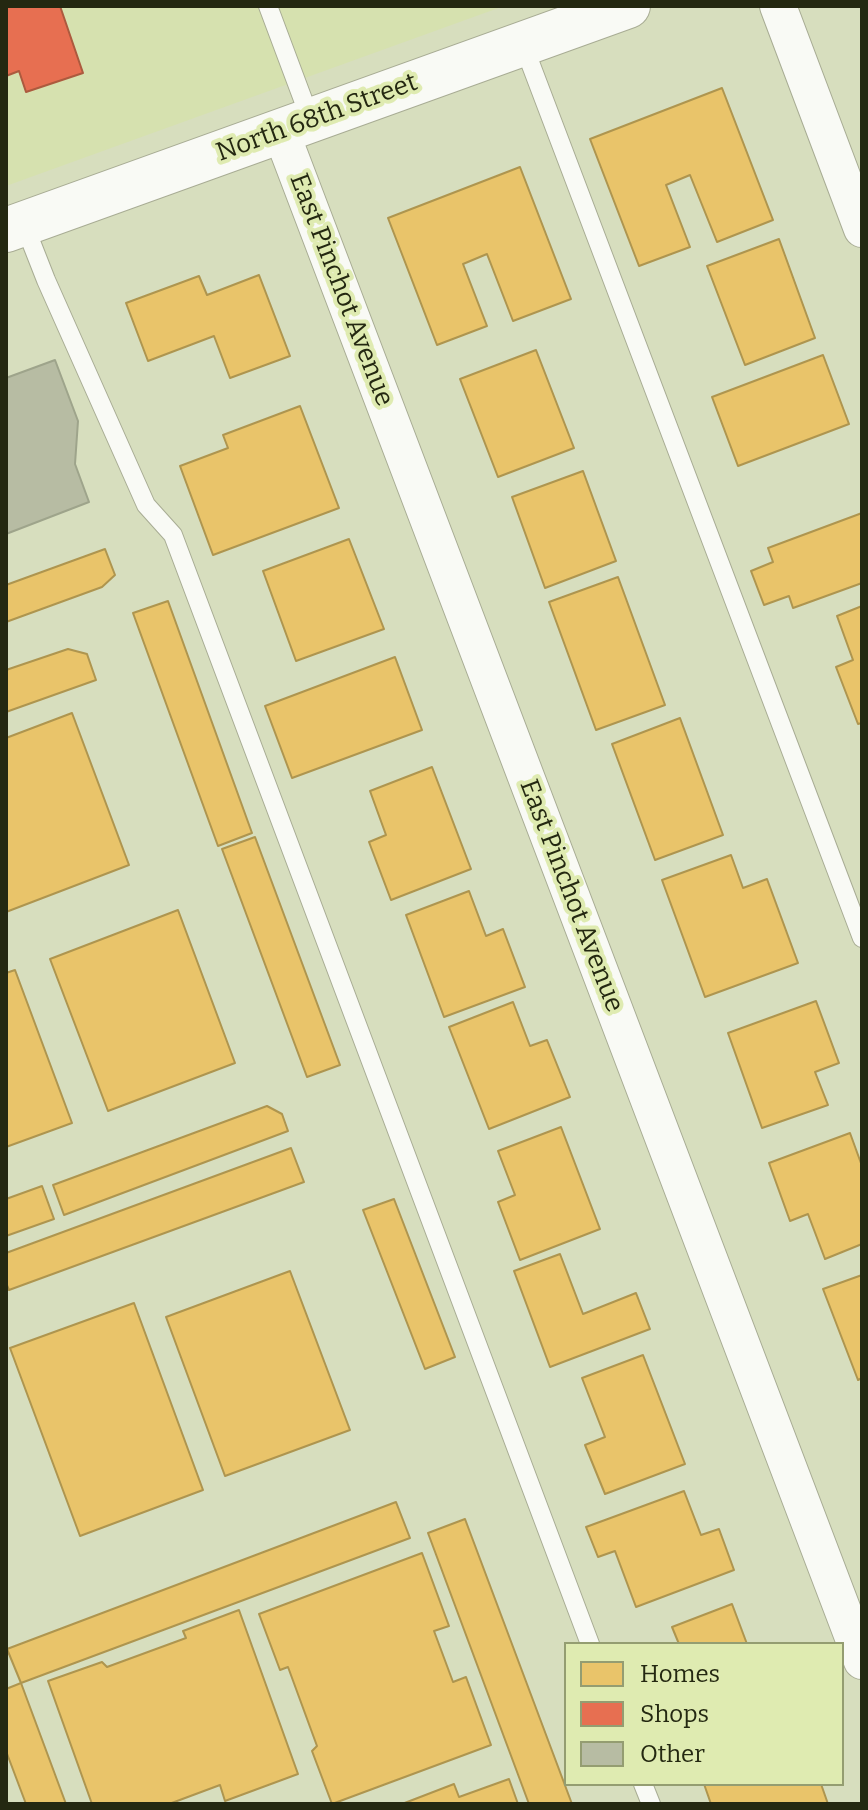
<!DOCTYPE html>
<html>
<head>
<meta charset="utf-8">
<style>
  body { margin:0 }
  #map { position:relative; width:868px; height:1810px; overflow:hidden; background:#d7debe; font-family:Bitter,serif }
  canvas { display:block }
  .frame { position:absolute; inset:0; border:8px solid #242811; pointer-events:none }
  .legend { position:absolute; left:564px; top:1642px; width:280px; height:144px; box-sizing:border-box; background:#dfebb1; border:2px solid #949d71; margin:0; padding:10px 14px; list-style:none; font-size:24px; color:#242811 }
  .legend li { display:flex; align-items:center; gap:16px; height:40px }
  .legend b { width:40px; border:2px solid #949d71 }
</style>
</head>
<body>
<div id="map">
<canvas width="868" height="1810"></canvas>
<div class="frame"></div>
<ul class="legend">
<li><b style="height:22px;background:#e9c46a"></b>Homes</li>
<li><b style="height:22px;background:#e76f51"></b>Shops</li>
<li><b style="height:22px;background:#b7bca3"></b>Other</li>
</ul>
</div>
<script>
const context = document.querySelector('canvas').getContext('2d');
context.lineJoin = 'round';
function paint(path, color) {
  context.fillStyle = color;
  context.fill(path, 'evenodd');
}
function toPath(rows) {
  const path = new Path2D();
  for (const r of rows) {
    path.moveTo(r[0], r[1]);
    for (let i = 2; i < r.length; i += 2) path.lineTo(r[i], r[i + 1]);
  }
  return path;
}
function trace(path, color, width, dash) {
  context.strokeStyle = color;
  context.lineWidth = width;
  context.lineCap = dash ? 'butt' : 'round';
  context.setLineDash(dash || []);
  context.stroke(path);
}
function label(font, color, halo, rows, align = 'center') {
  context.font = font + ' Bitter,serif';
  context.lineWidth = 8;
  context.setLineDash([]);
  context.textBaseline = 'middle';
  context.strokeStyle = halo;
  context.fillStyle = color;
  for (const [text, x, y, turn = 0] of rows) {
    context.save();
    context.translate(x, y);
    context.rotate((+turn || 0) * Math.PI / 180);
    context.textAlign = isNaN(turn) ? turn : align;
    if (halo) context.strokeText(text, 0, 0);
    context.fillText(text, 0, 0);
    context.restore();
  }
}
const built = toPath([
  [6,6,504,6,6,186]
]);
const homes = toPath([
  [722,88,773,220,717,242,690,175,666,185,690,247,639,266,590,139,722,88],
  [520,167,571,299,513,321,487,254,463,264,487,326,437,345,388,218,520,167],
  [779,239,815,338,745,365,707,266,779,239],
  [259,275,290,356,230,378,214,336,148,361,126,303,199,276,207,295,259,275],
  [536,350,574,448,498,477,460,379,536,350],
  [823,355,849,424,738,466,712,397,823,355],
  [300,406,339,508,213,555,180,466,228,448,223,435,300,406],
  [583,471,616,561,545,588,512,497,583,471],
  [862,513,862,583,793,608,789,596,764,605,751,571,773,562,768,548,862,513],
  [349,539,384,629,296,661,263,571,349,539],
  [105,549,115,575,102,587,6,622,6,585,105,549],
  [618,577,665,705,596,730,549,602,618,577],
  [168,601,252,833,218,846,133,613,168,601],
  [862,606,862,723,858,724,836,667,853,660,837,616,862,606],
  [68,649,87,654,96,680,6,712,6,670,68,649],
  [395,657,422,730,292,778,265,706,395,657],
  [72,713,129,865,6,912,6,738,72,713],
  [680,718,723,835,655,860,612,744,680,718],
  [432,767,471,869,391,900,369,842,386,835,370,791,432,767],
  [255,837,340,1065,307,1077,222,849,255,837],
  [731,855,743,888,767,879,798,963,705,997,662,880,731,855],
  [469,891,486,936,503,929,525,987,444,1017,406,915,469,891],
  [178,910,235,1063,108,1111,50,959,178,910],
  [15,970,72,1123,6,1147,6,973,15,970],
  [816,1001,839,1063,815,1072,828,1105,762,1128,728,1033,816,1001],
  [513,1002,530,1046,547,1040,570,1097,489,1129,449,1027,513,1002],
  [267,1106,282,1114,288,1131,64,1215,53,1185,267,1106],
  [561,1127,600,1229,520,1260,498,1202,515,1195,498,1151,561,1127],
  [850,1133,862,1166,862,1244,825,1259,808,1214,790,1221,769,1163,850,1133],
  [291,1148,304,1182,9,1290,6,1283,6,1253,291,1148],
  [42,1186,54,1219,6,1236,6,1199,42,1186],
  [394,1199,455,1357,425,1369,363,1210,394,1199],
  [560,1254,583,1314,636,1293,650,1329,550,1367,514,1271,560,1254],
  [290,1271,350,1430,225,1476,166,1317,290,1271],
  [862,1275,862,1378,858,1380,823,1289,862,1275],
  [134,1303,203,1490,80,1536,10,1348,134,1303],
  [643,1355,685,1464,605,1494,585,1445,605,1437,582,1378,643,1355],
  [684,1491,701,1535,719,1529,734,1570,636,1607,615,1551,598,1557,586,1527,684,1491],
  [396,1502,410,1538,21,1683,7,1649,396,1502],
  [465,1519,572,1804,529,1804,428,1533,465,1519],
  [422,1553,449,1626,434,1631,453,1682,466,1677,491,1745,332,1804,312,1751,317,1746,288,1667,280,1670,259,1614,422,1553],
  [732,1604,747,1644,679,1644,672,1627,732,1604],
  [239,1610,298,1774,225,1801,220,1785,169,1804,92,1804,48,1681,102,1662,107,1667,186,1638,183,1631,239,1610],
  [21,1683,66,1804,26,1804,6,1751,6,1689,21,1683],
  [509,1779,518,1804,402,1804,454,1784,459,1797,509,1779],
  [704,1784,821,1784,828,1804,711,1804,704,1784]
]);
const shops = toPath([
  [6,6,60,6,83,73,26,92,19,71,6,76,6,6]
]);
const building = toPath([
  [55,360,78,421,75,464,89,502,6,534,6,378,55,360]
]);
const lane = toPath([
  [268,6,311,121],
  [523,44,862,938],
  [24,224,46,280,146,505,173,535,590,1644],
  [643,1784,651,1804]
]);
const street = toPath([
  [778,6,862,229],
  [281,132,862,1661]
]);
const secondary = toPath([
  [6,230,628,6]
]);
const streetNames = [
  ["North 68th Street",317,118,-20],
  ["East Pinchot Avenue",341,290,69],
  ["East Pinchot Avenue",571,896,69]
];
paint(built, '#d6e1af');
paint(homes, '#e9c46a');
trace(homes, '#ae954f', 2);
paint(shops, '#e76f51');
trace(shops, '#ac5a3e', 2);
paint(building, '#b7bca3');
trace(building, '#9ea48b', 2);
trace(lane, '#a8ac94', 20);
trace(street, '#a8ac94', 38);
trace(secondary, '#a8ac94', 46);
trace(lane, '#f9faf5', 18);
trace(street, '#f9faf5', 36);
trace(secondary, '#f9faf5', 44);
label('26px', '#242811', '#dfebb1', streetNames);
</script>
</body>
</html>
